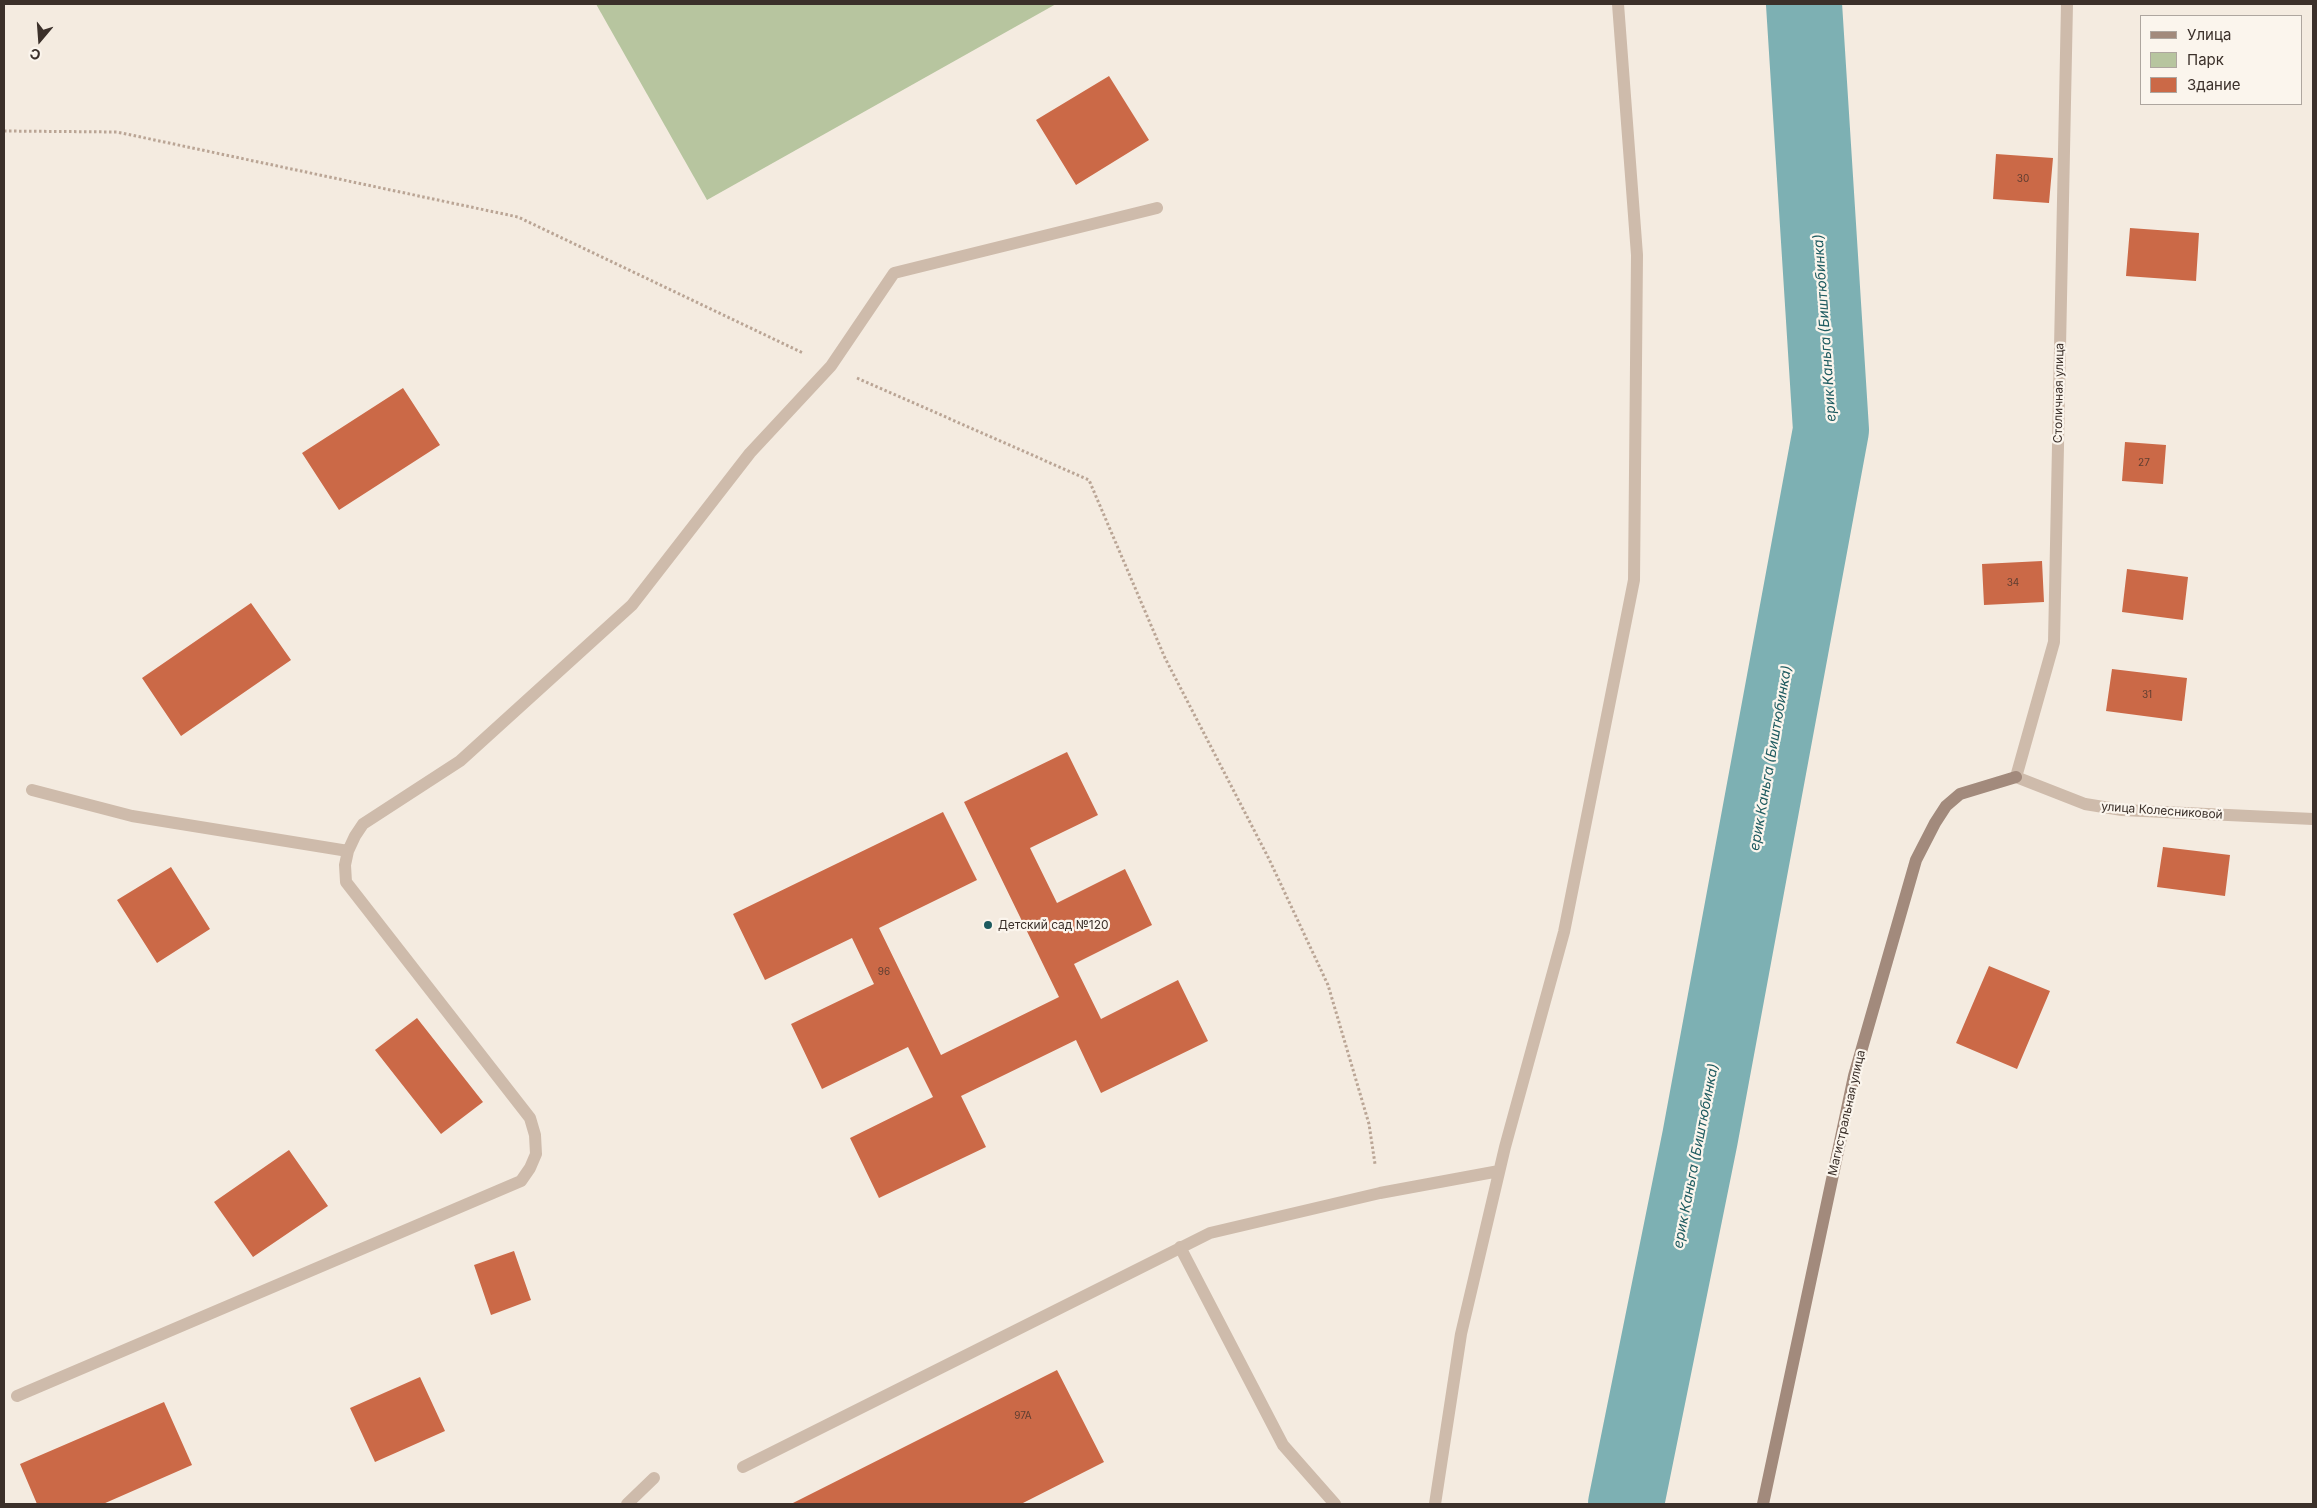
<!DOCTYPE html>
<html>
<head>
<meta charset="utf-8">
<style>
  body { margin:0 }
  #map { position:relative; width:2317px; height:1508px; overflow:hidden; background:#f4ebe0; font-family:Inter,sans-serif }
  canvas { display:block }
  .frame { position:absolute; inset:0; border:5px solid #3b302a; pointer-events:none }
  .legend { position:absolute; left:2140px; top:15px; width:162px; height:90px; box-sizing:border-box; background:#fbf5ed; border:1px solid #aea69f; margin:0; padding:6px 9px; list-style:none; font-size:15px; color:#3b302a }
  .legend li { display:flex; align-items:center; gap:10px; height:25px }
  .legend b { width:25px; border:1px solid #aea69f }
  .north { position:absolute; left:15px; top:15px; width:50px; height:50px; -webkit-text-stroke:4px #fbf5ed; paint-order:stroke; rotate:198deg; font-size:14px; font-weight:700; line-height:20px; text-align:center; color:#3b302a }
  .north::after { content:''; display:block; margin:auto; width:18px; height:22px; background:#3b302a; clip-path:polygon(50% 0,100% 100%,50% 72%,0 100%) }
</style>
</head>
<body>
<div id="map">
<canvas width="2317" height="1508"></canvas>
<div class="frame"></div>
<ul class="legend">
<li><b style="height:6px;background:#a28a7c"></b>Улица</li>
<li><b style="height:14px;background:#b7c59f"></b>Парк</li>
<li><b style="height:14px;background:#cb6947"></b>Здание</li>
</ul>
<div class="north">С</div>
</div>
<script>
const context = document.querySelector('canvas').getContext('2d');
context.lineJoin = 'round';
function paint(path, color) {
  context.fillStyle = color;
  context.fill(path, 'evenodd');
}
function toPath(rows) {
  const path = new Path2D();
  for (const r of rows) {
    path.moveTo(r[0], r[1]);
    for (let i = 2; i < r.length; i += 2) path.lineTo(r[i], r[i + 1]);
  }
  return path;
}
function trace(path, color, width, dash) {
  context.strokeStyle = color;
  context.lineWidth = width;
  context.lineCap = dash ? 'butt' : 'round';
  context.setLineDash(dash || []);
  context.stroke(path);
}
function label(font, color, halo, rows, align = 'center') {
  context.font = font + ' Inter,sans-serif';
  context.lineWidth = 4.5;
  context.setLineDash([]);
  context.textBaseline = 'middle';
  context.strokeStyle = halo;
  context.fillStyle = color;
  for (const [text, x, y, turn = 0] of rows) {
    context.save();
    context.translate(x, y);
    context.rotate((+turn || 0) * Math.PI / 180);
    context.textAlign = isNaN(turn) ? turn : align;
    if (halo) context.strokeText(text, 0, 0);
    context.fillText(text, 0, 0);
    context.restore();
  }
}
const green = toPath([
  [596,4,1056,4,707,200]
]);
const river = toPath([
  [1626,1504,1700,1138,1831,430,1804,4]
]);
const building = toPath([
  [1109,76,1149,140,1076,185,1036,120],
  [1996,154,2053,158,2049,203,1993,199],
  [2130,228,2199,233,2196,281,2126,276],
  [403,388,440,445,339,510,302,453],
  [2125,442,2166,445,2163,484,2122,481],
  [2042,561,2044,602,1984,605,1982,564],
  [2127,569,2188,577,2183,620,2122,612],
  [251,603,291,660,181,736,142,678],
  [2112,669,2187,678,2182,721,2106,711],
  [1067,752,1098,815,1030,848,1057,903,1125,869,1152,925,1074,964,1101,1019,1178,980,1208,1041,1101,1093,1076,1040,961,1096,986,1147,879,1198,850,1138,933,1097,908,1047,822,1089,791,1024,874,984,852,938,765,980,733,914,943,812,977,880,879,928,941,1055,1059,997,964,802],
  [2163,847,2230,855,2225,896,2157,887],
  [171,867,210,929,157,963,117,900],
  [1989,966,2050,991,2017,1069,1956,1043],
  [417,1018,483,1102,441,1134,375,1050],
  [289,1150,328,1206,253,1257,214,1202],
  [514,1251,531,1300,491,1315,474,1265],
  [1057,1370,1104,1462,1021,1504,791,1504],
  [420,1377,445,1431,375,1462,350,1408],
  [164,1402,192,1465,103,1504,37,1504,20,1464]
]);
const path = toPath([
  [4,131,117,132,518,217,803,353],
  [857,378,1089,480,1165,658,1269,859,1328,985,1369,1124,1375,1164]
]);
const lane = toPath([
  [32,790,132,816,348,851],
  [1180,1247,1283,1445,1335,1504],
  [17,1396,521,1181,530,1168,536,1154,535,1135,530,1118,346,882,345,865,348,851,355,836,363,824,460,761,632,605,750,453,831,366,894,273,1157,208],
  [743,1467,1210,1233,1380,1193,1499,1171],
  [1435,1504,1461,1334,1505,1147,1564,932,1634,580,1637,255,1618,4]
]);
const street = toPath([
  [2067,4,2054,642,2016,777,2085,804,2122,810,2313,819],
  [627,1504,654,1478]
]);
const secondary = toPath([
  [1763,1504,1854,1076,1916,860,1935,823,1946,806,1960,794,2016,777]
]);
const markers = [
  [988,925,5,"#1d5a5f"]
];
const numberNames = [
  ["30",2023,179],
  ["27",2144,463],
  ["34",2013,583],
  ["31",2147,695],
  ["96",884,972],
  ["97А",1023,1416]
];
const streetNames = [
  ["Столичная улица",2059,393,-89],
  ["улица Колесниковой",2162,811,4],
  ["Магистральная улица",1847,1113,-77]
];
const poiNames = [
  ["Детский сад №120",998,925]
];
const waterNames = [
  ["ерик Каньга (Биштюбинка)",1825,328,-94],
  ["ерик Каньга (Биштюбинка)",1771,758,-80],
  ["ерик Каньга (Биштюбинка)",1696,1156,-79]
];
paint(green, '#b7c59f');
trace(river, '#7db0b3', 76);
paint(building, '#cb6947');
trace(path, '#baa595', 3, [2.5, 2.5]);
trace(lane, '#cebbab', 12);
trace(street, '#cebbab', 12);
trace(secondary, '#a28a7c', 12);
for (const [x, y, r, color] of markers) {
  const dot = new Path2D();
  dot.arc(x, y, r, 0, 2 * Math.PI);
  context.fillStyle = color;
  context.fill(dot);
  trace(dot, '#fbf5ed', 2);
}
label('10px', '#5f3e31', null, numberNames);
label('12px', '#3b302a', '#fbf5ed', streetNames);
label('12px', '#3b302a', '#fbf5ed', poiNames, 'left');
label('italic 14px', '#1d5a5f', '#fbf5ed', waterNames);
</script>
</body>
</html>
